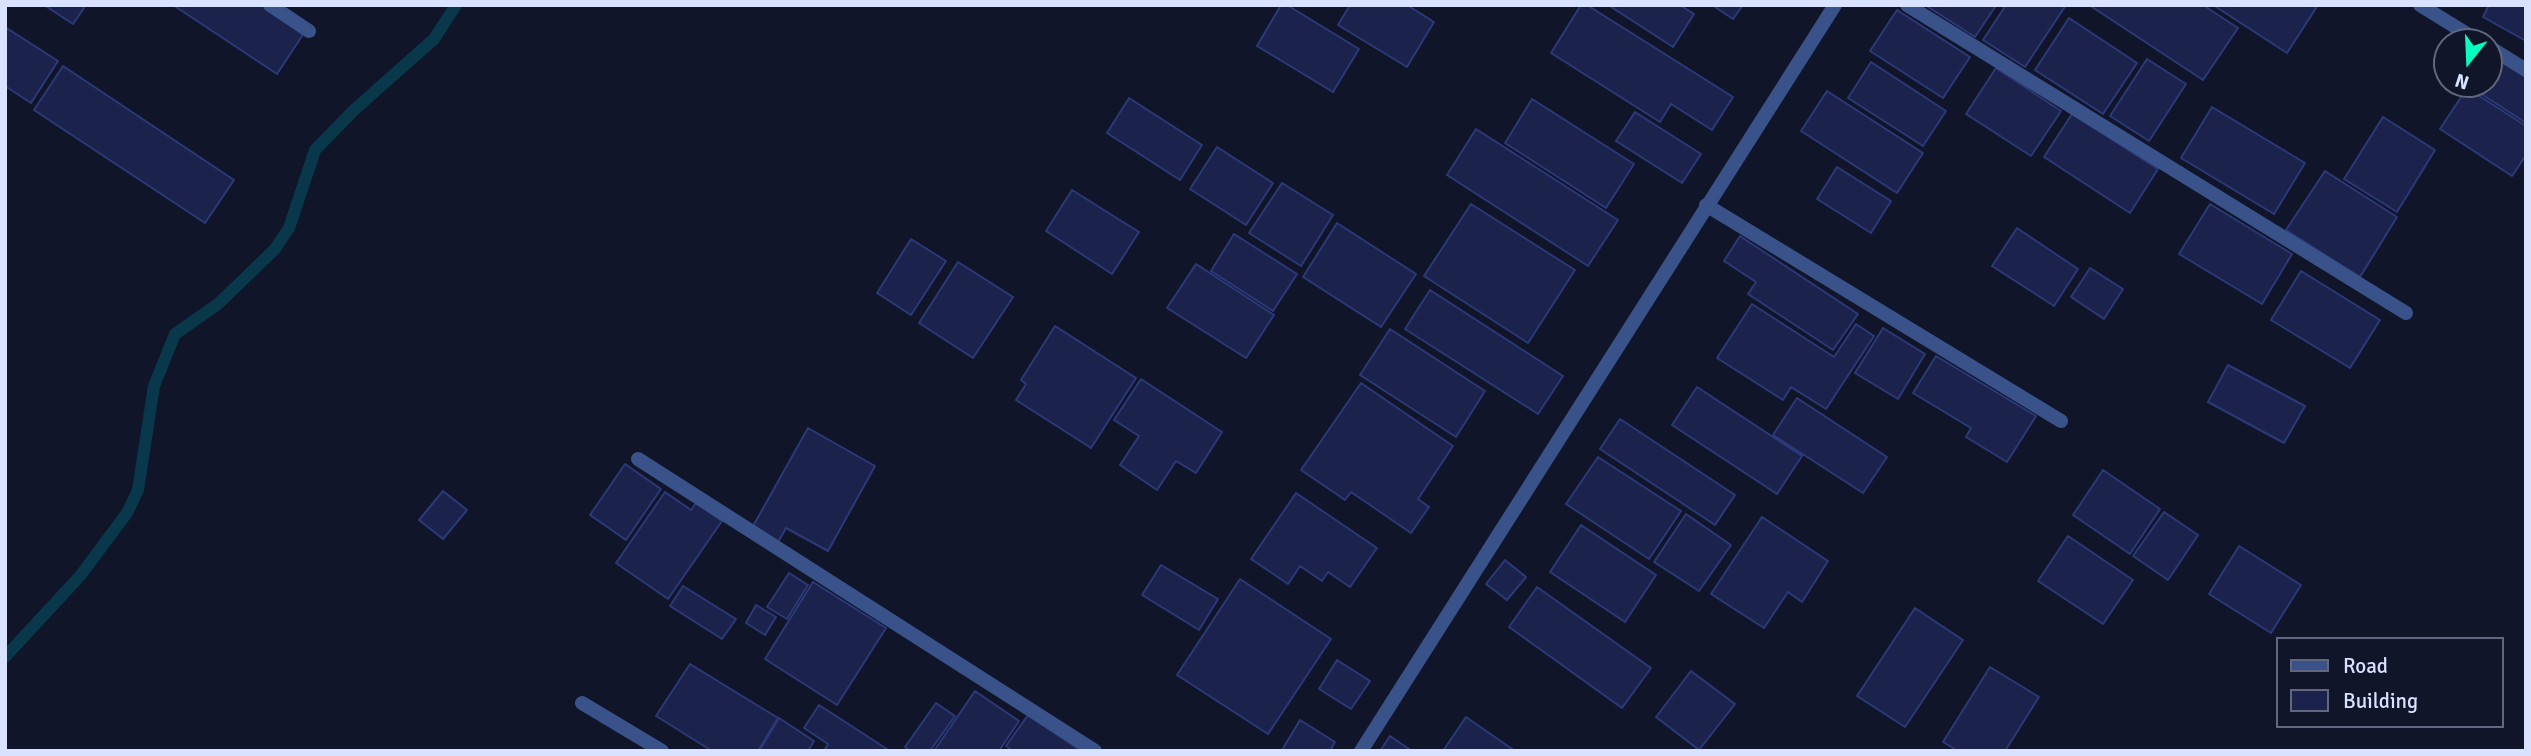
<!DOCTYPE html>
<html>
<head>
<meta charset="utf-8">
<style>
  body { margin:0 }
  #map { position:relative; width:2531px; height:756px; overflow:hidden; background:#10152a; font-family:Signika,sans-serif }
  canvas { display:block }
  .frame { position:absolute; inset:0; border:7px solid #d9e2ff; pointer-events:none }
  .legend { position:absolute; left:2276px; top:637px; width:228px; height:91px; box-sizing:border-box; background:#10152a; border:2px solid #60677f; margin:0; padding:9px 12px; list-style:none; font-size:21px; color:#d9e2ff }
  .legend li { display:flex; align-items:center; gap:14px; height:35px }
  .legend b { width:35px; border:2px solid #60677f }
  .north { position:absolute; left:2433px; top:28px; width:70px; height:70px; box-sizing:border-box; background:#10152a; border:2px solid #60677f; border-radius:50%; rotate:198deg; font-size:19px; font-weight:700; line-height:28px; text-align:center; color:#d9e2ff }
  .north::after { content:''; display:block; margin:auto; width:24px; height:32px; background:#05ffbf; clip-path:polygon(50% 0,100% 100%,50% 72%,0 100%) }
</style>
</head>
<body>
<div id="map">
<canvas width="2531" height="756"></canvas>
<div class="frame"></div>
<ul class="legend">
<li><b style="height:9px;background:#39538a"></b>Road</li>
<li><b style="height:19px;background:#1b234c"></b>Building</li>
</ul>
<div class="north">N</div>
</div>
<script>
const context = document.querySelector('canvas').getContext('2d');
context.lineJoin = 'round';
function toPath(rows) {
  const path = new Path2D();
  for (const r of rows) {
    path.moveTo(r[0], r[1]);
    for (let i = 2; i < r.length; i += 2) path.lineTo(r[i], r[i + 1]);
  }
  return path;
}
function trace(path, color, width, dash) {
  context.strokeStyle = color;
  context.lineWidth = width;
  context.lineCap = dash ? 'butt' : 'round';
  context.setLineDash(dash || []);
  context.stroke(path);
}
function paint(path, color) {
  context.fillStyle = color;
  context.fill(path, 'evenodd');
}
const stream = toPath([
  [5,657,80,576,127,513,138,490,154,386,175,334,218,304,275,249,289,228,315,150,354,110,434,39,456,5]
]);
const building = toPath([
  [44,5,86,5,73,24,44,5],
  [173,5,262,5,304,33,277,74,173,5],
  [1281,5,1287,5,1359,49,1333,92,1257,46,1281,5],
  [1350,5,1407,5,1434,22,1407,67,1338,25,1350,5],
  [1581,5,1587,5,1733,97,1712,130,1671,104,1660,122,1551,53,1581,5],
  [1608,5,1680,5,1694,14,1673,47,1608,5],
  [1712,5,1743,5,1733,19,1712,5],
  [1925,5,1992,5,1995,7,1975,37,1925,5],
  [2006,5,2066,5,2025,67,1983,40,2006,5],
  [2089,5,2203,5,2238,28,2203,80,2089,5],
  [2213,5,2318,5,2287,53,2213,5],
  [2489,5,2526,5,2526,41,2483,17,2489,5],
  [1897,10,1970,57,1943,98,1870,51,1897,10],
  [2069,18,2137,63,2103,114,2035,70,2069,18],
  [5,27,58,61,31,103,5,86,5,27],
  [2489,54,2526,77,2526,123,2469,86,2470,84,2489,84,2489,54],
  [2147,59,2186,84,2149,141,2110,116,2147,59],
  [1871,62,1946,111,1923,146,1848,98,1871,62],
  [63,66,234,180,205,223,34,110,63,66],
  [1996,68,2061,111,2031,156,1966,114,1996,68],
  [2467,88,2526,126,2526,155,2512,176,2440,129,2467,88],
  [1827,91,1923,153,1897,193,1801,131,1827,91],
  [1129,98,1202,145,1180,180,1107,133,1129,98],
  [1532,99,1634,164,1606,208,1505,143,1532,99],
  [2212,107,2305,163,2274,214,2181,158,2212,107],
  [1635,112,1701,154,1682,183,1616,141,1635,112],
  [2072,114,2158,169,2130,213,2044,157,2072,114],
  [2383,117,2435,150,2397,212,2344,179,2383,117],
  [1476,129,1618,220,1588,266,1447,175,1476,129],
  [1217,147,1273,183,1246,225,1190,189,1217,147],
  [1837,167,1891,201,1871,233,1817,199,1837,167],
  [2325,171,2397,217,2360,277,2286,230,2325,171],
  [1282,183,1333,215,1301,266,1249,233,1282,183],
  [1072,190,1139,232,1112,274,1046,231,1072,190],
  [1471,204,1575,270,1528,343,1424,276,1471,204],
  [2210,204,2292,254,2262,304,2179,254,2210,204],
  [1337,223,1416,274,1381,327,1303,277,1337,223],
  [2017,228,2078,269,2054,306,1992,266,2017,228],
  [1234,234,1297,274,1273,311,1211,271,1234,234],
  [1740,236,1858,314,1833,350,1748,294,1756,282,1724,261,1740,236],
  [911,239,946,261,911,315,877,293,911,239],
  [958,262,1013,297,973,358,919,323,958,262],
  [1196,264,1274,315,1246,358,1167,308,1196,264],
  [2090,268,2123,289,2104,319,2071,297,2090,268],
  [2301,271,2380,320,2350,368,2271,320,2301,271],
  [1430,290,1563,376,1538,414,1405,329,1430,290],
  [1752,304,1834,357,1856,324,1874,336,1826,409,1791,387,1783,400,1717,358,1752,304],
  [1055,326,1136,378,1091,448,1016,400,1026,384,1021,380,1055,326],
  [1883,328,1925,354,1898,399,1855,373,1883,328],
  [1390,329,1485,391,1456,437,1360,375,1390,329],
  [1936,356,2036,416,2007,462,1966,437,1971,428,1913,393,1936,356],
  [2228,365,2305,406,2284,443,2208,402,2228,365],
  [1141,379,1222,432,1196,473,1176,461,1157,490,1120,465,1139,436,1114,420,1141,379],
  [1361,383,1453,446,1418,499,1429,507,1411,533,1351,492,1345,500,1301,470,1361,383],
  [1697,387,1802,456,1777,494,1672,425,1697,387],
  [1797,398,1887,457,1863,493,1773,435,1797,398],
  [1620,419,1735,495,1715,525,1600,449,1620,419],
  [808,428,875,466,828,551,786,528,778,542,752,528,808,428],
  [1598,457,1681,511,1649,559,1566,504,1598,457],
  [625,464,661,489,626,540,590,515,625,464],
  [2103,470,2160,509,2130,554,2073,515,2103,470],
  [443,491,467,510,443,539,419,520,443,491],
  [665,492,691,510,696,503,722,521,668,599,616,563,665,492],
  [1296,493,1377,548,1350,587,1328,572,1322,581,1300,566,1288,584,1251,559,1296,493],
  [2164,512,2198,535,2168,580,2133,556,2164,512],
  [1686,514,1731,545,1699,591,1654,562,1686,514],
  [1762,517,1828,561,1802,602,1788,592,1764,628,1711,594,1762,517],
  [1581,525,1656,575,1625,622,1550,572,1581,525],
  [2068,536,2133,580,2103,624,2038,581,2068,536],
  [2239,546,2301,585,2271,633,2209,594,2239,546],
  [1505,560,1526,577,1507,600,1486,584,1505,560],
  [1161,565,1218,599,1199,630,1142,595,1161,565],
  [789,573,808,585,787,619,767,607,789,573],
  [1240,579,1331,639,1268,734,1177,675,1240,579],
  [813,582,886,628,837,705,765,659,813,582],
  [683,586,736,619,722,639,670,606,683,586],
  [1537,587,1651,668,1622,708,1509,627,1537,587],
  [756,605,776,617,765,635,746,623,756,605],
  [1915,608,1963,640,1905,727,1857,696,1915,608],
  [1337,660,1370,681,1351,709,1319,689,1337,660],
  [690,664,778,718,758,751,712,751,656,716,690,664],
  [1990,667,2039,697,2005,751,1958,751,1943,742,1990,667],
  [1691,671,1735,704,1699,750,1656,717,1691,671],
  [975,691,1019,721,999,751,934,751,975,691],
  [936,703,955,716,930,751,910,751,905,747,936,703],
  [819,705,890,751,824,751,828,744,804,728,819,705],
  [1028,715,1081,751,1013,751,1006,746,1028,715],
  [1466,717,1515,751,1443,751,1466,717],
  [779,718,814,741,808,751,759,751,779,718],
  [1300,720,1335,742,1330,751,1282,750,1300,720],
  [1390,736,1412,751,1380,751,1390,736]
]);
const service = toPath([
  [270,5,309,31]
]);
const minor = toPath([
  [1907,5,2406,313],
  [2420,5,2480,42],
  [2489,47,2526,70],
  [1706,205,2061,421],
  [638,459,1095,751],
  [582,703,662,751],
  [1361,751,1835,5]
]);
trace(stream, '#09384a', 12);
paint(building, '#1b234c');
trace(building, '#2c3978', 2);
trace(service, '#39538a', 14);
trace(minor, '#39538a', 14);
</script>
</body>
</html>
